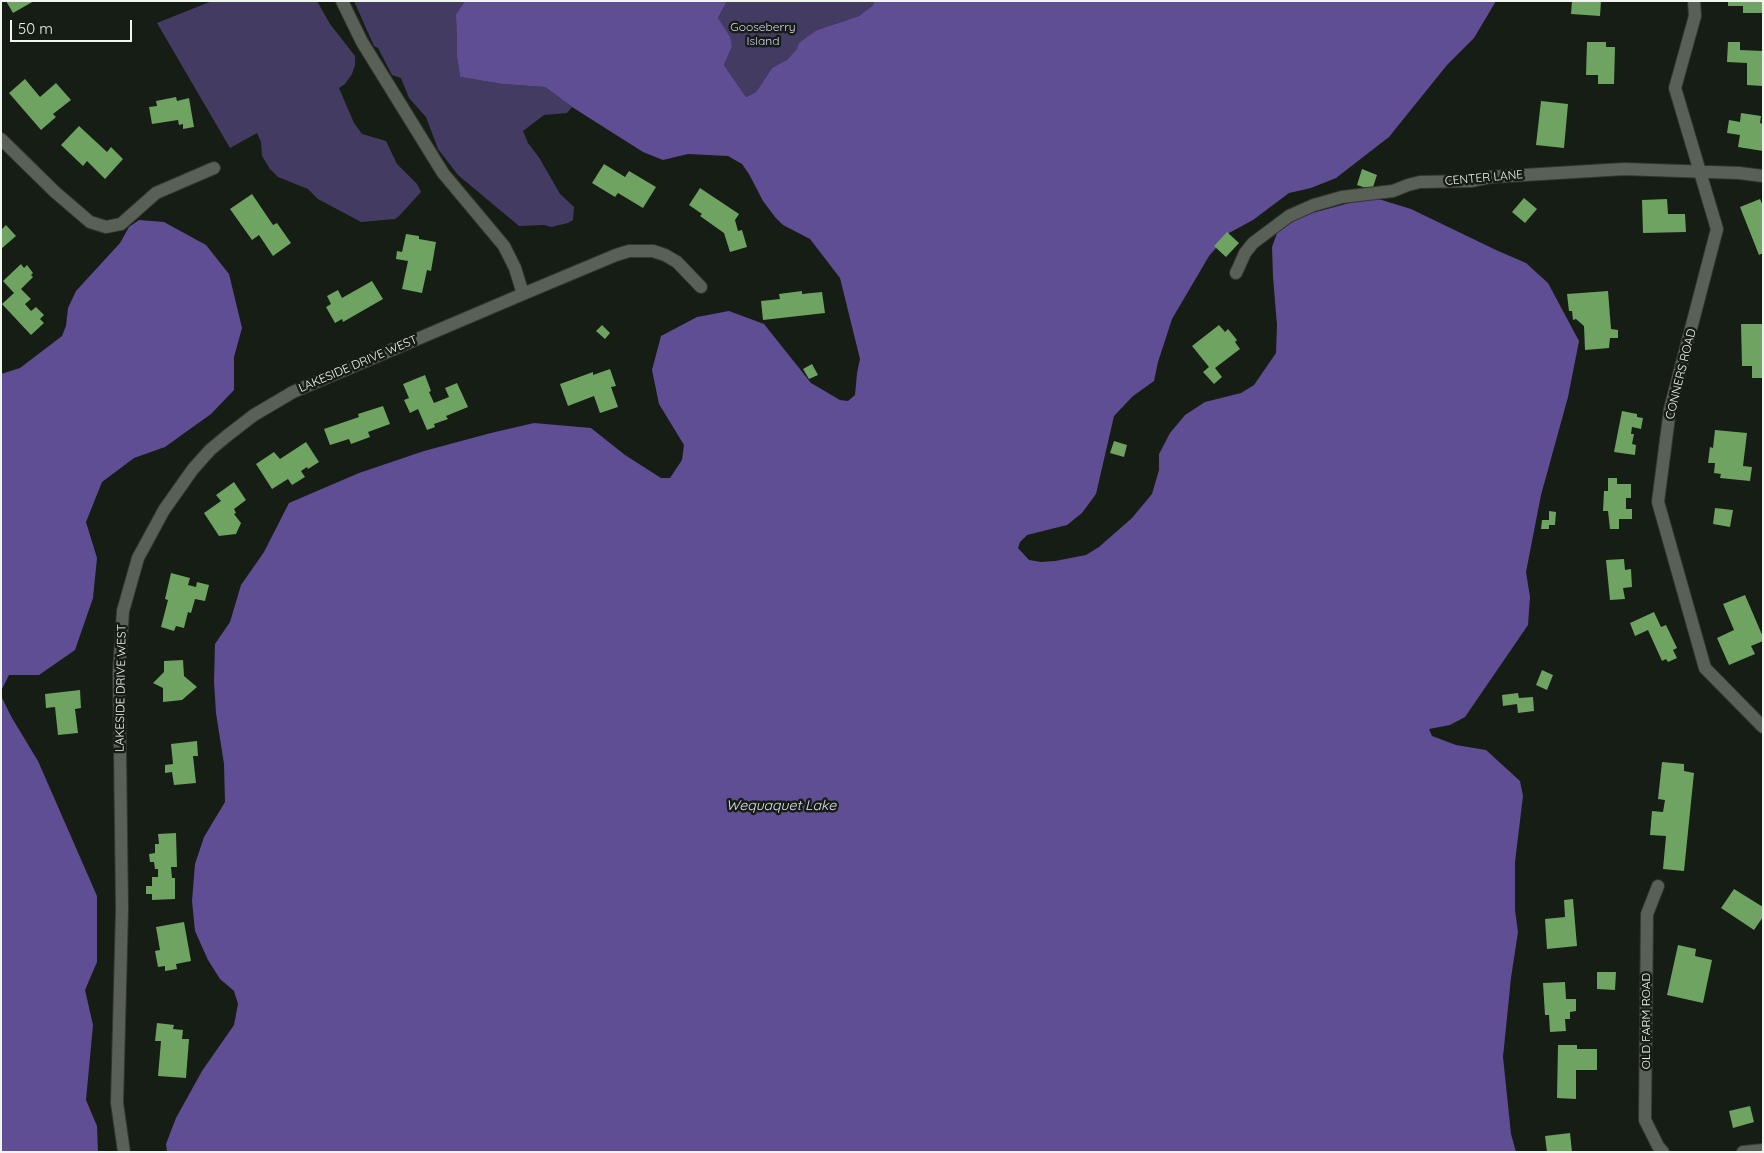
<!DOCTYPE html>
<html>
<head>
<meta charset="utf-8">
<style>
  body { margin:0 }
  #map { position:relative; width:1764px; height:1153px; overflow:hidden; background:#161d14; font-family:Quicksand,sans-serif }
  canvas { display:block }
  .frame { position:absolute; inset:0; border:2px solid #f1f6f0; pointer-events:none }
  .scale { position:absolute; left:10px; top:20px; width:122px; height:22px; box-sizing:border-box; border:2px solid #f1f6f0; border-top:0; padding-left:6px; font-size:15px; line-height:18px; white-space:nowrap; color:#f1f6f0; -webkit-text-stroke:4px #161d14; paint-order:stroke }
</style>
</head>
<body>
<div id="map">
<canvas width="1764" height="1153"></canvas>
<div class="frame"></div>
<div class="scale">50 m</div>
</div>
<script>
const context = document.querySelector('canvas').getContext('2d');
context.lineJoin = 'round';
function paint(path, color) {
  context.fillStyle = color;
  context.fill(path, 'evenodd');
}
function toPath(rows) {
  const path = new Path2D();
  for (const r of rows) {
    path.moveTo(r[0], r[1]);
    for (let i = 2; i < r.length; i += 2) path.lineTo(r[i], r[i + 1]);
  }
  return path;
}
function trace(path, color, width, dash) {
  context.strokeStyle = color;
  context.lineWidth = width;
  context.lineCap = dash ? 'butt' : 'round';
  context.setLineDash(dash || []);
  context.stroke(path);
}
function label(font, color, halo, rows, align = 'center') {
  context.font = font + ' Quicksand,sans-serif';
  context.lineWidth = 5;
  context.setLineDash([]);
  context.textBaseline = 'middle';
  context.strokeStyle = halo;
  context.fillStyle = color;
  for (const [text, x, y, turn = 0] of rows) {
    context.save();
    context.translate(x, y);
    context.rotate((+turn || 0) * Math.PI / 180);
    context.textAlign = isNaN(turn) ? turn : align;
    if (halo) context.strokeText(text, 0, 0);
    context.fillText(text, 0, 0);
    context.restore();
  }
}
const green = toPath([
  [212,1,317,1,330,24,355,56,355,65,352,74,345,84,339,88,354,123,362,134,386,141,397,164,417,184,421,192,399,216,395,219,361,222,318,199,308,189,278,177,270,169,262,156,261,142,257,133,230,148,157,23],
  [354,1,465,1,456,14,457,57,460,77,502,84,545,87,572,107,567,113,544,115,523,131,528,143,540,159,560,194,574,207,573,220,568,223,551,227,544,225,519,226,458,175,438,149,426,117,409,98,401,78,392,75,378,48,374,46],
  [727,1,874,1,873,5,859,16,817,30,788,59,772,68,756,92,746,97,724,65,732,45,718,18]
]);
const water = toPath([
  [465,1,727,1,718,18,730,37,732,46,724,65,746,97,756,92,772,68,788,59,797,49,799,43,817,30,859,16,873,5,874,1,1496,1,1474,38,1447,65,1389,137,1336,178,1311,188,1289,193,1253,220,1229,233,1209,256,1172,319,1158,362,1154,381,1133,396,1114,416,1096,494,1082,513,1067,525,1027,535,1020,542,1018,548,1029,560,1041,562,1055,561,1086,555,1099,547,1132,518,1152,494,1159,470,1159,454,1170,433,1185,415,1205,402,1241,393,1254,385,1276,353,1277,325,1273,277,1272,247,1277,233,1301,216,1372,197,1411,209,1496,250,1526,263,1548,283,1579,341,1568,397,1541,495,1526,572,1530,597,1528,625,1465,717,1450,725,1429,729,1432,736,1456,745,1486,750,1520,781,1523,796,1515,862,1515,910,1518,932,1511,978,1503,1057,1511,1134,1516,1152,167,1152,166,1144,176,1118,202,1071,234,1025,238,1004,234,991,220,979,208,960,195,931,192,901,195,864,204,837,225,802,224,764,216,713,214,682,215,644,230,622,241,585,264,552,289,503,359,473,424,451,491,433,534,423,591,428,625,455,661,478,670,478,682,460,684,445,659,404,652,370,661,336,697,317,729,311,764,324,811,383,840,400,848,401,855,395,857,373,860,359,840,278,810,239,783,225,775,217,763,201,749,174,742,164,728,156,688,154,663,160,643,152,572,107,545,87,502,84,460,77,457,57,456,14],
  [139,220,164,222,206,245,229,274,242,328,234,357,234,390,211,414,165,447,134,458,102,482,86,522,97,558,93,598,75,650,39,675,9,675,1,691,1,374,20,368,62,336,66,326,68,308,76,291,120,243,129,227],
  [1,696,12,718,38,761,97,896,97,962,85,990,93,1025,86,1100,97,1126,98,1152,1,1152]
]);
const building = toPath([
  [6,1,34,1,13,13],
  [1572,1,1601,1,1600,16,1571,14],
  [1728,1,1763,1,1763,13,1743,13,1743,6,1728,6],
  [1587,42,1606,42,1606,47,1615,47,1614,84,1598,84,1598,75,1586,75],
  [1728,42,1740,42,1740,50,1763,51,1763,86,1747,85,1747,63,1727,62],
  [25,79,40,97,56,83,71,100,53,114,56,117,41,130,9,93],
  [176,97,177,101,189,98,194,127,183,129,183,124,179,125,178,120,152,124,149,107,157,106,156,101],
  [1541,101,1568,104,1564,148,1536,145],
  [1741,113,1761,116,1760,123,1763,124,1763,151,1738,147,1740,135,1727,133,1729,120,1740,122],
  [79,126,107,152,111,147,123,159,105,179,87,161,83,166,61,145],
  [604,164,625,177,629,171,656,187,643,208,618,193,615,197,592,183],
  [1362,169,1377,175,1372,190,1357,185],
  [700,188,739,214,735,220,738,231,742,230,747,247,730,252,724,233,700,216,702,214,689,205],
  [252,194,273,225,277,223,291,243,273,256,259,235,252,240,230,209],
  [1524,198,1537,209,1525,223,1512,212],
  [1667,199,1668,214,1685,214,1686,232,1643,233,1642,200],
  [1760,199,1763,206,1763,253,1759,255,1740,207],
  [6,225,16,236,1,249,1,230],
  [1227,232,1239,243,1226,257,1214,246],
  [406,234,419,236,419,239,436,242,431,271,427,270,422,293,402,289,408,261,396,259,397,251,402,252],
  [21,264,24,268,27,265,33,273,31,275,33,277,21,289,31,299,25,304,31,311,36,307,44,315,40,319,44,323,31,335,2,304,14,293,3,281],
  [372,281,383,299,343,322,342,319,335,323,326,307,331,304,327,296,338,290,342,298],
  [802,291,802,294,822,292,825,313,763,320,761,301,780,299,779,294],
  [1608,291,1611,329,1618,330,1618,338,1610,338,1609,348,1585,350,1584,326,1576,319,1573,320,1572,311,1569,311,1567,294],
  [1741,324,1763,324,1763,378,1752,378,1752,366,1742,366],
  [602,325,610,333,605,339,596,331],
  [1219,325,1225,332,1228,329,1237,340,1235,342,1240,349,1215,368,1222,377,1214,384,1203,372,1209,367,1192,346],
  [812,364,818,375,809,379,803,369],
  [610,369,616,386,611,387,618,407,600,413,594,396,568,406,560,384,593,372,593,375],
  [425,375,431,391,429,392,434,403,449,397,445,388,457,383,468,407,446,416,448,419,434,424,435,427,427,430,418,409,410,413,404,400,409,398,403,384],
  [383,406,390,424,368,432,370,437,351,444,349,439,330,445,324,429,359,417,358,414],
  [1622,411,1637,414,1637,417,1643,418,1641,429,1632,427,1631,434,1634,434,1632,444,1636,445,1635,455,1614,452],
  [1715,430,1747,433,1743,466,1752,467,1750,481,1720,478,1721,474,1714,473,1715,463,1708,463,1710,447,1713,448],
  [1114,441,1127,445,1124,457,1110,453],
  [306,442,319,462,308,469,307,467,301,471,305,477,292,485,288,479,272,489,256,464,274,452,280,459],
  [1608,478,1617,478,1617,484,1631,484,1631,498,1626,498,1626,509,1632,509,1632,519,1619,519,1619,529,1610,529,1608,511,1603,511,1604,491,1608,491],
  [234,482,246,500,234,509,236,513,234,514,241,523,236,534,219,536,204,513,221,501,216,495],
  [1715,508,1733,510,1730,527,1713,524],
  [1549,511,1556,512,1555,525,1549,525,1549,529,1541,529,1542,520,1549,520],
  [1624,559,1625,570,1631,569,1632,587,1623,588,1625,599,1610,600,1606,560],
  [171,573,190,578,188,585,196,587,197,582,209,585,205,601,195,599,191,613,188,612,184,628,176,626,174,631,161,627,168,600,165,599],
  [1745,595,1763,637,1763,641,1751,646,1755,654,1729,665,1717,638,1734,630,1723,604],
  [1654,612,1661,627,1666,625,1677,648,1673,650,1677,658,1668,662,1666,659,1662,661,1648,630,1635,636,1630,623],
  [183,660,184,676,197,687,182,700,163,702,163,688,153,683,164,672,164,661],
  [1542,670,1553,675,1547,690,1536,685],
  [80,690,81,708,75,709,78,733,58,735,55,707,46,708,45,694],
  [1518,693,1519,698,1533,697,1534,711,1518,713,1517,704,1503,706,1502,695],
  [197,741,198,756,193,756,196,783,174,785,172,772,165,773,165,765,173,764,171,744],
  [1662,762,1684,764,1684,771,1694,773,1684,871,1663,869,1666,836,1650,835,1652,811,1663,812,1665,800,1658,799],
  [176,833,177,867,171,867,172,878,175,878,175,899,152,900,152,894,146,894,146,886,152,886,152,877,158,877,158,869,155,869,154,862,150,862,149,854,155,853,155,844,159,844,158,834],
  [1734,889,1763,907,1763,917,1754,930,1721,908],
  [1573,899,1577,946,1547,949,1545,919,1565,917,1564,900],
  [184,922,191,961,176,964,177,969,165,971,165,966,158,967,155,951,160,950,156,927],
  [1678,945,1696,949,1695,956,1712,960,1703,1003,1667,995],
  [1597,972,1616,972,1615,990,1597,989],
  [1565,982,1566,999,1576,999,1576,1011,1570,1012,1570,1019,1565,1019,1566,1031,1550,1032,1549,1015,1545,1015,1543,983],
  [157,1023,174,1025,173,1029,183,1030,182,1039,189,1039,186,1078,158,1076,161,1041,155,1041],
  [1558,1045,1577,1045,1577,1049,1597,1049,1597,1070,1576,1070,1576,1099,1557,1098],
  [1750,1106,1754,1122,1733,1128,1729,1111],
  [1570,1133,1572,1152,1547,1152,1545,1136]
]);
const street = toPath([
  [1694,1,1695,16,1675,88,1717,229,1670,409,1658,502,1705,668,1763,727],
  [1,139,55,192,90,222,106,227,121,224,156,193,214,168],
  [1236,273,1245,253,1253,243,1289,216,1314,205,1342,197,1393,191,1408,185,1420,182,1471,181,1491,177,1624,169,1739,173,1763,176],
  [523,294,616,255,629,251,653,251,665,255,677,262,701,287],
  [1658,886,1647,914,1645,1120,1658,1146,1663,1152],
  [124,1152,117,1103,122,909,119,672,123,611,138,558,164,510,193,469,210,450,228,435,254,415,293,392,523,294,515,268,504,246,443,173,362,42,342,1],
  [1743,1152,1763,1150]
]);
const parkNames = [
  ["Gooseberry",763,27],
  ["Island",763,41]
];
const streetNames = [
  ["CENTER LANE",1484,178,-5],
  ["LAKESIDE DRIVE WEST",358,364,-23],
  ["CONNERS ROAD",1681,374,-76],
  ["LAKESIDE DRIVE WEST",121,688,-89],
  ["OLD FARM ROAD",1646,1021,-90]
];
const waterNames = [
  ["Wequaquet Lake",781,806]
];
paint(green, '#443b63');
paint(water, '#5f4e93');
paint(building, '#6ea361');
trace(street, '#333732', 14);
trace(street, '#596157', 12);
label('12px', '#dad3fc', '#161d14', parkNames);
label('12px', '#f1f6f0', '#161d14', streetNames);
label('italic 14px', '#e1def3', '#161d14', waterNames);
</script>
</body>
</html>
